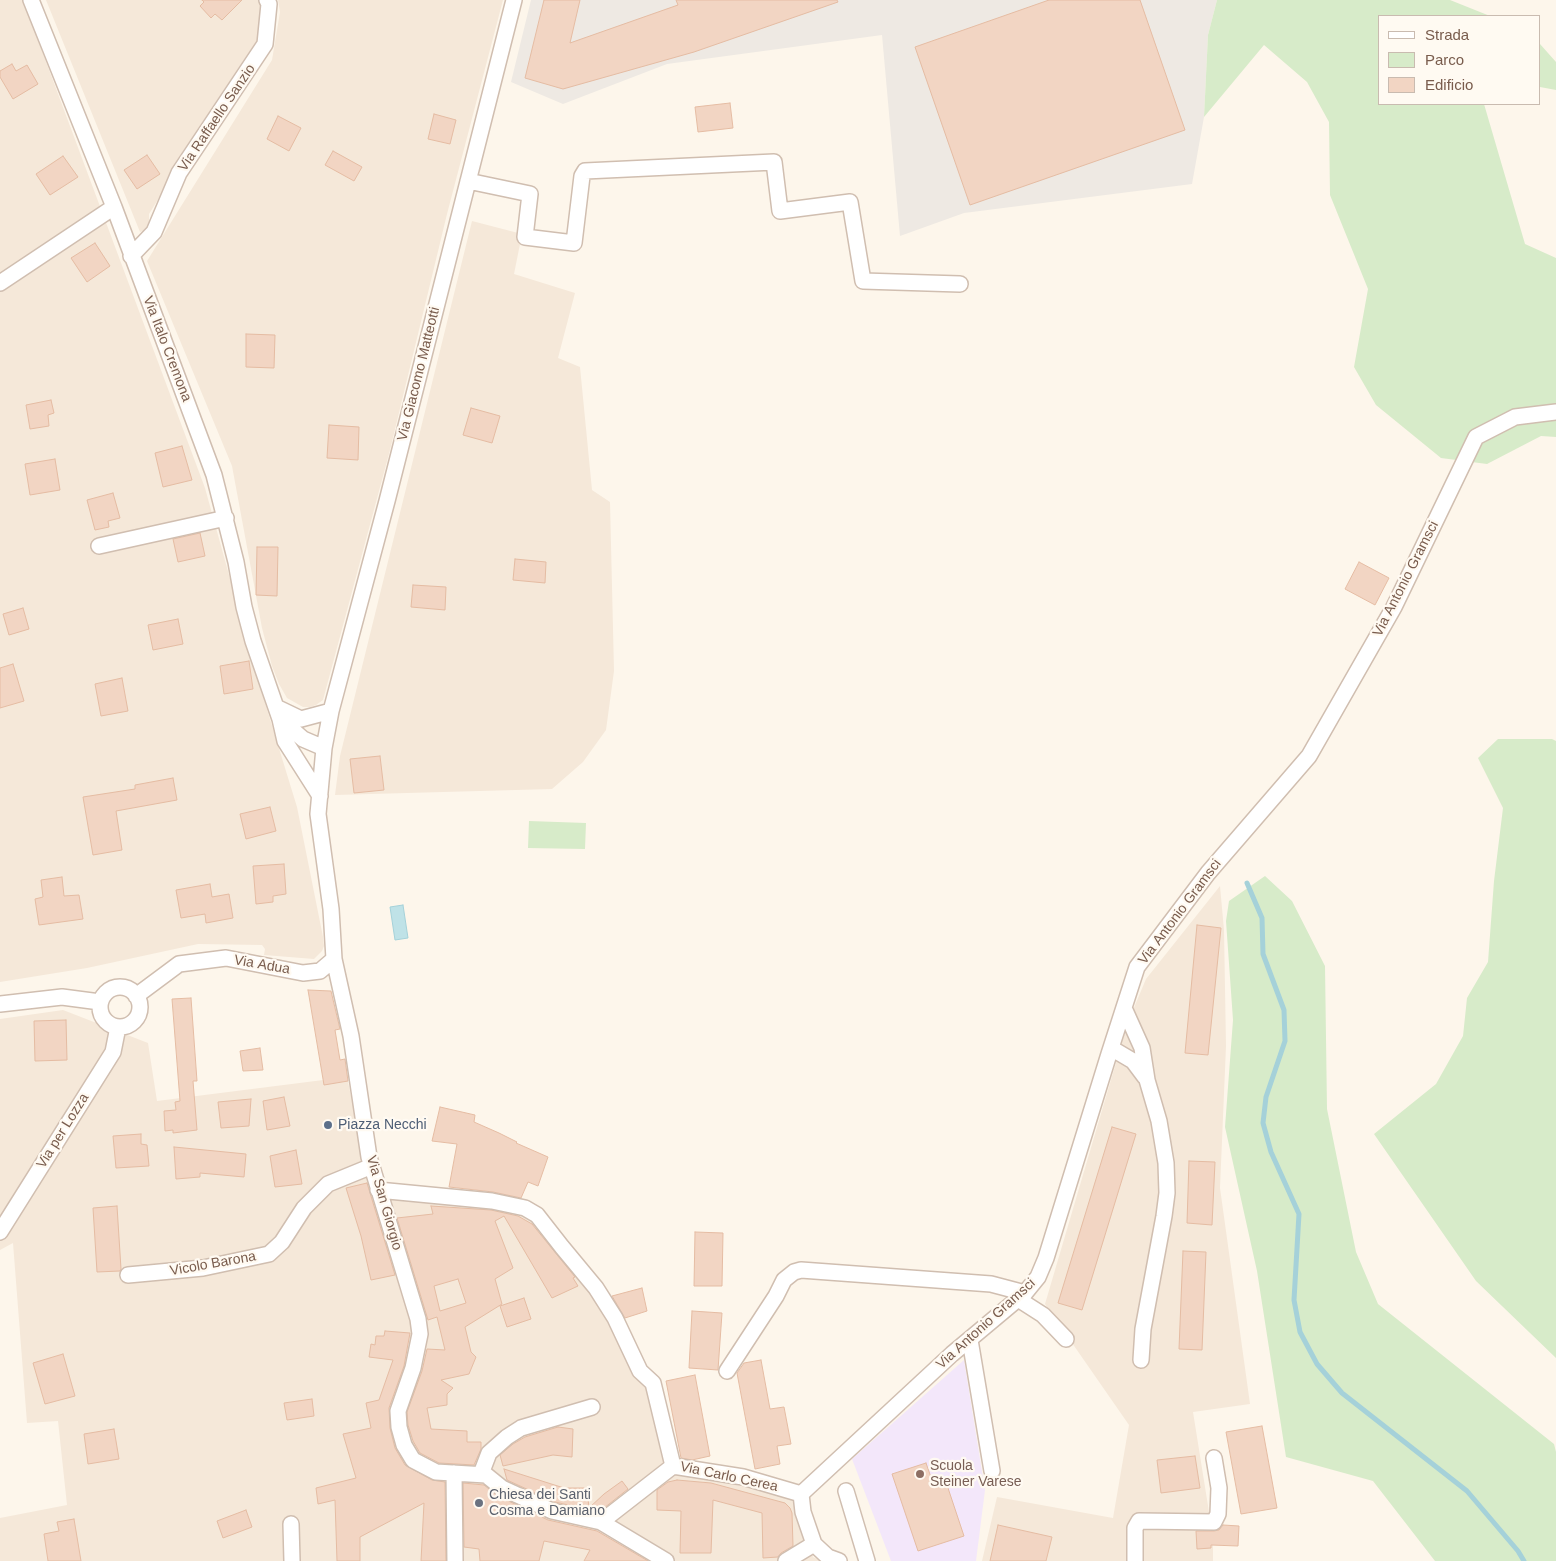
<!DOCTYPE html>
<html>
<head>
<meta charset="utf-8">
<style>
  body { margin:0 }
  #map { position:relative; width:1556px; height:1561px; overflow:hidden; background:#fdf6eb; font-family:Helvetica,sans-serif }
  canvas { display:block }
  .legend { position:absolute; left:1378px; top:15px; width:162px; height:90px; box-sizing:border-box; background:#fffaf2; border:1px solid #c9bbb0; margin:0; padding:6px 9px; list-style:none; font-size:15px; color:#795c4d }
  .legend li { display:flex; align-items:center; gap:10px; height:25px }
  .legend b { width:25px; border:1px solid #c9bbb0 }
</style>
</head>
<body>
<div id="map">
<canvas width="1556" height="1561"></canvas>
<ul class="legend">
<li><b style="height:6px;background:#fff"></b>Strada</li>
<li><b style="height:14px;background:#d7ebc9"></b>Parco</li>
<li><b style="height:14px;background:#f2d5c3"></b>Edificio</li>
</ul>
</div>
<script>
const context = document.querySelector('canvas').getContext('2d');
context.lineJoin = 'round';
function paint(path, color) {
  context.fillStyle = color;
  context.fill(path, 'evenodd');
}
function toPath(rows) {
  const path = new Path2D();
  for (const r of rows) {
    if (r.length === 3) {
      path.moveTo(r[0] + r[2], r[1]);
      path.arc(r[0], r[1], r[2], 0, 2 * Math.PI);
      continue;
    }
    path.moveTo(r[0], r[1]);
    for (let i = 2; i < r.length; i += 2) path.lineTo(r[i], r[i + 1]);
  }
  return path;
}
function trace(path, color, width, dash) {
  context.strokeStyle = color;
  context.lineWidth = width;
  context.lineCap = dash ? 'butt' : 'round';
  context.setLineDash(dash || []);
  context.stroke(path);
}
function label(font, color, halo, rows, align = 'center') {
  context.font = font + ' Helvetica,sans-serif';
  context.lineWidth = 4.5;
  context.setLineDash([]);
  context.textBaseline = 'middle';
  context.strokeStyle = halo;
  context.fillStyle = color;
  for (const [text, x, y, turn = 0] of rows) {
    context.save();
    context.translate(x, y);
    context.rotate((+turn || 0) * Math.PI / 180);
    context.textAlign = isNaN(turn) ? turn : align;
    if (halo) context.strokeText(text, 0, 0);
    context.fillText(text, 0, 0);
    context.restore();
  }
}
const residential = toPath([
  [0,0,23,0,205,488,258,680,297,807,323,937,324,946,322,951,314,959,264,955,265,949,262,945,198,944,87,968,0,982],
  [46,0,260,0,264,26,257,47,185,156,149,214,149,229,140,232],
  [278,0,503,0,447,214,390,450,323,700,316,705,310,707,303,707,287,698,279,684,272,666,262,628,232,466,147,261,272,60,280,12],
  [472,221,522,234,514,274,575,293,558,358,580,367,592,490,610,502,614,671,606,730,583,762,552,789,335,795,340,756],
  [1220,886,1224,930,1226,1046,1220,1188,1250,1404,1193,1412,1213,1537,1213,1561,982,1561,997,1497,1113,1518,1129,1425,1045,1304,1128,1022,1146,979],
  [63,1010,148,1043,157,1101,347,1077,368,1178,389,1197,492,1205,535,1218,592,1293,635,1374,648,1388,673,1471,795,1498,813,1557,821,1561,0,1561,0,1518,67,1505,58,1421,27,1423,13,1243,0,1250,0,1019]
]);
const industrial = toPath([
  [531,0,1217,0,1208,35,1204,117,1192,184,964,213,900,236,882,35,667,64,563,104,511,82]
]);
const education = toPath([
  [964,1360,985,1490,976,1561,891,1561,852,1459]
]);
const green = toPath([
  [1217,0,1450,0,1490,16,1380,16,1380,104,1484,104,1525,244,1556,258,1556,437,1541,436,1487,464,1441,458,1376,405,1354,367,1368,289,1330,195,1329,122,1307,82,1264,45,1204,117,1208,35],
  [1540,44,1556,62,1556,90,1540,87],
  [1498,739,1552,739,1556,741,1556,1358,1476,1281,1374,1134,1436,1084,1463,1036,1467,998,1488,962,1494,881,1503,808,1478,758],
  [529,821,586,823,585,849,528,848],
  [1265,876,1292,901,1325,966,1327,1109,1356,1252,1378,1304,1554,1444,1556,1452,1556,1561,1435,1561,1373,1481,1286,1457,1257,1271,1225,1127,1233,1020,1226,921,1229,901]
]);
const water = toPath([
  [403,905,408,938,395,940,390,907,403,905]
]);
const stream = toPath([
  [1247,883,1262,918,1263,954,1284,1010,1285,1041,1266,1097,1263,1123,1271,1152,1299,1214,1294,1300,1300,1332,1317,1364,1342,1393,1467,1491,1518,1551,1524,1561]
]);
const building = toPath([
  [202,0,242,0,222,20,215,14,211,18,200,6,204,2,202,0],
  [544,0,580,0,570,43,678,5,676,0,837,0,838,2,694,52,563,89,525,78,544,0],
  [1049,0,1140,0,1185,130,970,205,915,47,1049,0],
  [12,64,16,71,27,65,38,84,13,99,0,77,0,71,12,64],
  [730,103,733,128,698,132,695,107,730,103],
  [434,114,456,120,450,144,428,139,434,114],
  [278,116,301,128,289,151,267,139,278,116],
  [333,151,362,167,354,181,325,165,333,151],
  [147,155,160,174,137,189,124,170,147,155],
  [63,156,78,177,50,195,36,174,63,156],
  [95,243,110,266,87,282,71,258,95,243],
  [246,334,275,335,274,368,246,367,246,334],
  [51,400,54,413,48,415,49,426,30,429,26,405,51,400],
  [471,408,500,416,492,443,463,435,471,408],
  [329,425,359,427,358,460,327,458,329,425],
  [182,446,192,480,163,487,155,453,182,446],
  [55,459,60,490,30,495,25,464,55,459],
  [113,493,120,518,108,521,109,527,95,530,87,500,113,493],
  [200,533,205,556,178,562,173,539,200,533],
  [257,547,278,547,277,596,256,595,257,547],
  [515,559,546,562,545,583,513,580,515,559],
  [1359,562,1389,578,1375,605,1345,589,1359,562],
  [413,585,446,587,445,610,411,607,413,585],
  [23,608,29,629,9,635,3,614,23,608],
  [178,619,183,644,153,650,148,625,178,619],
  [249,661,253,689,224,694,220,666,249,661],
  [13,664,24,701,0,708,0,668,13,664],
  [122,678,128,711,101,716,95,684,122,678],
  [380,756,384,790,354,793,350,759,380,756],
  [173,778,177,800,116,811,122,850,93,855,83,797,135,789,135,785,173,778],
  [270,807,276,831,246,839,240,814,270,807],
  [284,864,286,894,273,896,273,902,256,904,253,866,284,864],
  [62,877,64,896,79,895,83,919,39,925,35,899,43,897,41,880,62,877],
  [210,884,212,897,229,894,233,918,206,923,205,914,181,918,176,890,210,884],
  [1197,925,1221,928,1208,1055,1185,1053,1197,925],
  [308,990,331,991,340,1029,335,1030,340,1060,345,1059,348,1081,324,1085,308,990],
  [191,998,197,1081,193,1081,197,1130,173,1133,173,1130,165,1131,164,1111,176,1110,175,1102,180,1101,172,999,191,998],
  [66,1020,67,1060,35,1061,34,1021,66,1020],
  [260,1048,263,1070,243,1071,240,1051,260,1048],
  [284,1097,290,1126,267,1130,263,1101,284,1097],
  [251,1099,249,1126,221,1128,218,1102,251,1099],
  [440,1107,475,1115,474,1122,499,1133,517,1142,516,1143,548,1157,538,1186,528,1182,521,1198,493,1192,449,1187,457,1144,432,1141,440,1107],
  [1112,1127,1136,1134,1082,1310,1058,1303,1112,1127],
  [141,1134,141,1144,147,1145,149,1166,116,1168,113,1136,141,1134],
  [174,1147,246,1154,244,1177,200,1173,200,1177,176,1179,174,1147],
  [296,1150,302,1184,275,1187,270,1156,296,1150],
  [1189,1161,1215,1162,1212,1225,1187,1223,1189,1161],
  [367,1183,395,1275,371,1280,361,1236,346,1188,367,1183],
  [117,1206,121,1269,120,1271,97,1272,93,1208,117,1206],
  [431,1206,491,1210,518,1216,532,1224,575,1277,573,1278,578,1286,552,1298,504,1216,495,1221,513,1268,495,1279,502,1304,465,1327,471,1352,476,1357,469,1374,441,1380,453,1388,447,1394,447,1405,427,1408,431,1429,467,1431,467,1442,481,1442,481,1449,474,1465,439,1463,420,1453,413,1441,408,1425,407,1412,422,1371,427,1349,445,1350,437,1317,428,1320,397,1218,433,1214,431,1206],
  [458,1279,466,1303,440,1311,434,1286,458,1279],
  [695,1232,723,1233,722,1286,694,1286,695,1232],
  [1183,1251,1206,1252,1202,1350,1179,1349,1183,1251],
  [642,1288,647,1311,625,1318,612,1296,642,1288],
  [524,1298,531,1319,507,1327,500,1306,524,1298],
  [692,1311,722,1313,718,1370,689,1368,692,1311],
  [385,1331,410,1333,404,1366,389,1408,390,1428,395,1448,405,1465,432,1480,445,1482,446,1561,421,1561,424,1503,360,1537,360,1561,337,1561,335,1500,318,1504,316,1488,356,1478,343,1434,371,1428,366,1403,379,1400,393,1360,369,1357,371,1344,375,1345,376,1336,384,1336,385,1331],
  [63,1354,75,1396,45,1404,33,1363,63,1354],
  [761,1360,770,1409,784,1407,791,1444,777,1446,780,1464,755,1469,737,1373,744,1363,761,1360],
  [695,1375,710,1456,692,1460,681,1458,666,1381,695,1375],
  [312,1399,314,1416,287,1420,284,1403,312,1399],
  [1262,1426,1277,1508,1241,1514,1226,1432,1262,1426],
  [558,1427,573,1429,572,1457,553,1455,503,1466,500,1455,513,1444,525,1437,558,1427],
  [114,1429,119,1459,88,1464,84,1434,114,1429],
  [1195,1456,1200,1488,1161,1493,1157,1460,1195,1456],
  [926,1463,933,1483,945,1479,964,1536,918,1551,892,1474,926,1463],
  [504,1469,564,1488,587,1488,589,1508,604,1494,622,1481,628,1489,599,1512,555,1502,507,1480,504,1469],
  [677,1480,711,1483,785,1503,790,1508,792,1513,793,1546,781,1553,778,1557,763,1558,762,1513,713,1500,711,1553,680,1553,681,1511,657,1510,657,1490,668,1482,677,1480],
  [463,1483,484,1485,498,1496,548,1520,597,1531,648,1561,584,1561,590,1550,544,1541,539,1561,480,1561,479,1549,464,1547,463,1483],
  [246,1510,252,1527,223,1538,217,1521,246,1510],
  [74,1519,81,1561,48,1561,44,1534,59,1531,57,1522,74,1519],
  [998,1525,1052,1537,1046,1561,990,1561,998,1525],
  [1223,1525,1239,1526,1238,1546,1211,1545,1211,1548,1197,1549,1196,1531,1214,1531,1219,1530,1223,1525]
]);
const minor = toPath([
  [31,0,114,207,214,475,236,562,244,607,253,641,280,719,285,741,320,796],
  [514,0,387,501,331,711,324,748,318,814,331,909,334,959,351,1036,369,1157,418,1319,420,1334,413,1368,398,1411,399,1427,404,1445,413,1460,436,1472,486,1475,502,1488,552,1511,601,1522,666,1561],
  [468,181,530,194,525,237,574,243,582,176,585,171,774,162,780,211,850,202,863,281,960,284],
  [131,256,154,232,179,173,265,44,269,4,267,0],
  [0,283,114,207],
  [99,546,226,518],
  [276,707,301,719,331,711],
  [280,719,303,739,324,748],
  [120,1007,20],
  [136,996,179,964,226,958,303,973,320,971,334,959],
  [0,1004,62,997,100,1002],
  [1124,1008,1142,1048,1147,1080,1159,1121,1166,1163,1167,1193,1164,1216,1143,1329,1141,1360],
  [1111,1048,1133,1061,1145,1077],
  [378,1190,492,1201,525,1208,537,1215,562,1247,596,1288,615,1318,640,1371,653,1383,673,1466],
  [0,1232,113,1052,118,1027],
  [128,1275,203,1268,269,1254,282,1242,304,1208,328,1184,372,1166],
  [1018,1299,1043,1315,1066,1339],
  [970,1340,992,1471],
  [727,1371,776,1296,784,1280,794,1272,801,1270,991,1284,1025,1293],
  [454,1473,455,1561],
  [481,1474,489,1453,507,1437,521,1428,592,1407],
  [846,1491,867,1561],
  [601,1522,673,1466,743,1477,801,1494],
  [291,1524,292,1561],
  [786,1561,814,1544],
  [839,1561,828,1557,814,1544,803,1512,801,1494,952,1354,1025,1293,1038,1277,1046,1258,1109,1054,1137,967,1208,873,1309,756,1394,607,1476,437,1515,417,1556,412],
  [1135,1561,1135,1528,1139,1521,1214,1522,1218,1514,1219,1488,1214,1458]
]);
const markers = [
  [328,1125,5,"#5c6f8a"],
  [920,1474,5,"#8d6e63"],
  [479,1503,5,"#6b7280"]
];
const streetNames = [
  ["Via Raffaello Sanzio",217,118,-56],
  ["Via Italo Cremona",167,349,69],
  ["Via Giacomo Matteotti",419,374,-76],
  ["Via Antonio Gramsci",1406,579,-63],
  ["Via Antonio Gramsci",1180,912,-53],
  ["Via Adua",262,965,10],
  ["Via per Lozza",63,1131,-58],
  ["Via San Giorgio",384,1203,74],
  ["Vicolo Barona",213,1264,-10],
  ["Via Antonio Gramsci",986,1324,-42],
  ["Via Carlo Cerea",729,1477,12]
];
const serviceNames = [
  ["Piazza Necchi",338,1125]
];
const educationNames = [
  ["Scuola",930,1466],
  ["Steiner Varese",930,1482]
];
const worshipNames = [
  ["Chiesa dei Santi",489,1495],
  ["Cosma e Damiano",489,1511]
];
paint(residential, '#f5e8d9');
paint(industrial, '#eee9e3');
paint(education, '#f3e7fa');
paint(green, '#d7ebc9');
paint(water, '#bfe2e7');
trace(water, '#a5d1d9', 1);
trace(stream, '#a5d1d9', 5);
paint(building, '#f2d5c3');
trace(building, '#e5bca3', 1);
trace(minor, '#d0beb0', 18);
trace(minor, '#fff', 15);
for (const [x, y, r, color] of markers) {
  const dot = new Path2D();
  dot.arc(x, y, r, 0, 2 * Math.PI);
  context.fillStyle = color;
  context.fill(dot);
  trace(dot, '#fffaf2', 2);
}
label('14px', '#795c4d', '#fffaf2', streetNames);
label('14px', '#4e5e75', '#fffaf2', serviceNames, 'left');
label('14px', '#785e54', '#fffaf2', educationNames, 'left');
label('14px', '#5b616d', '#fffaf2', worshipNames, 'left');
</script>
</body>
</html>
